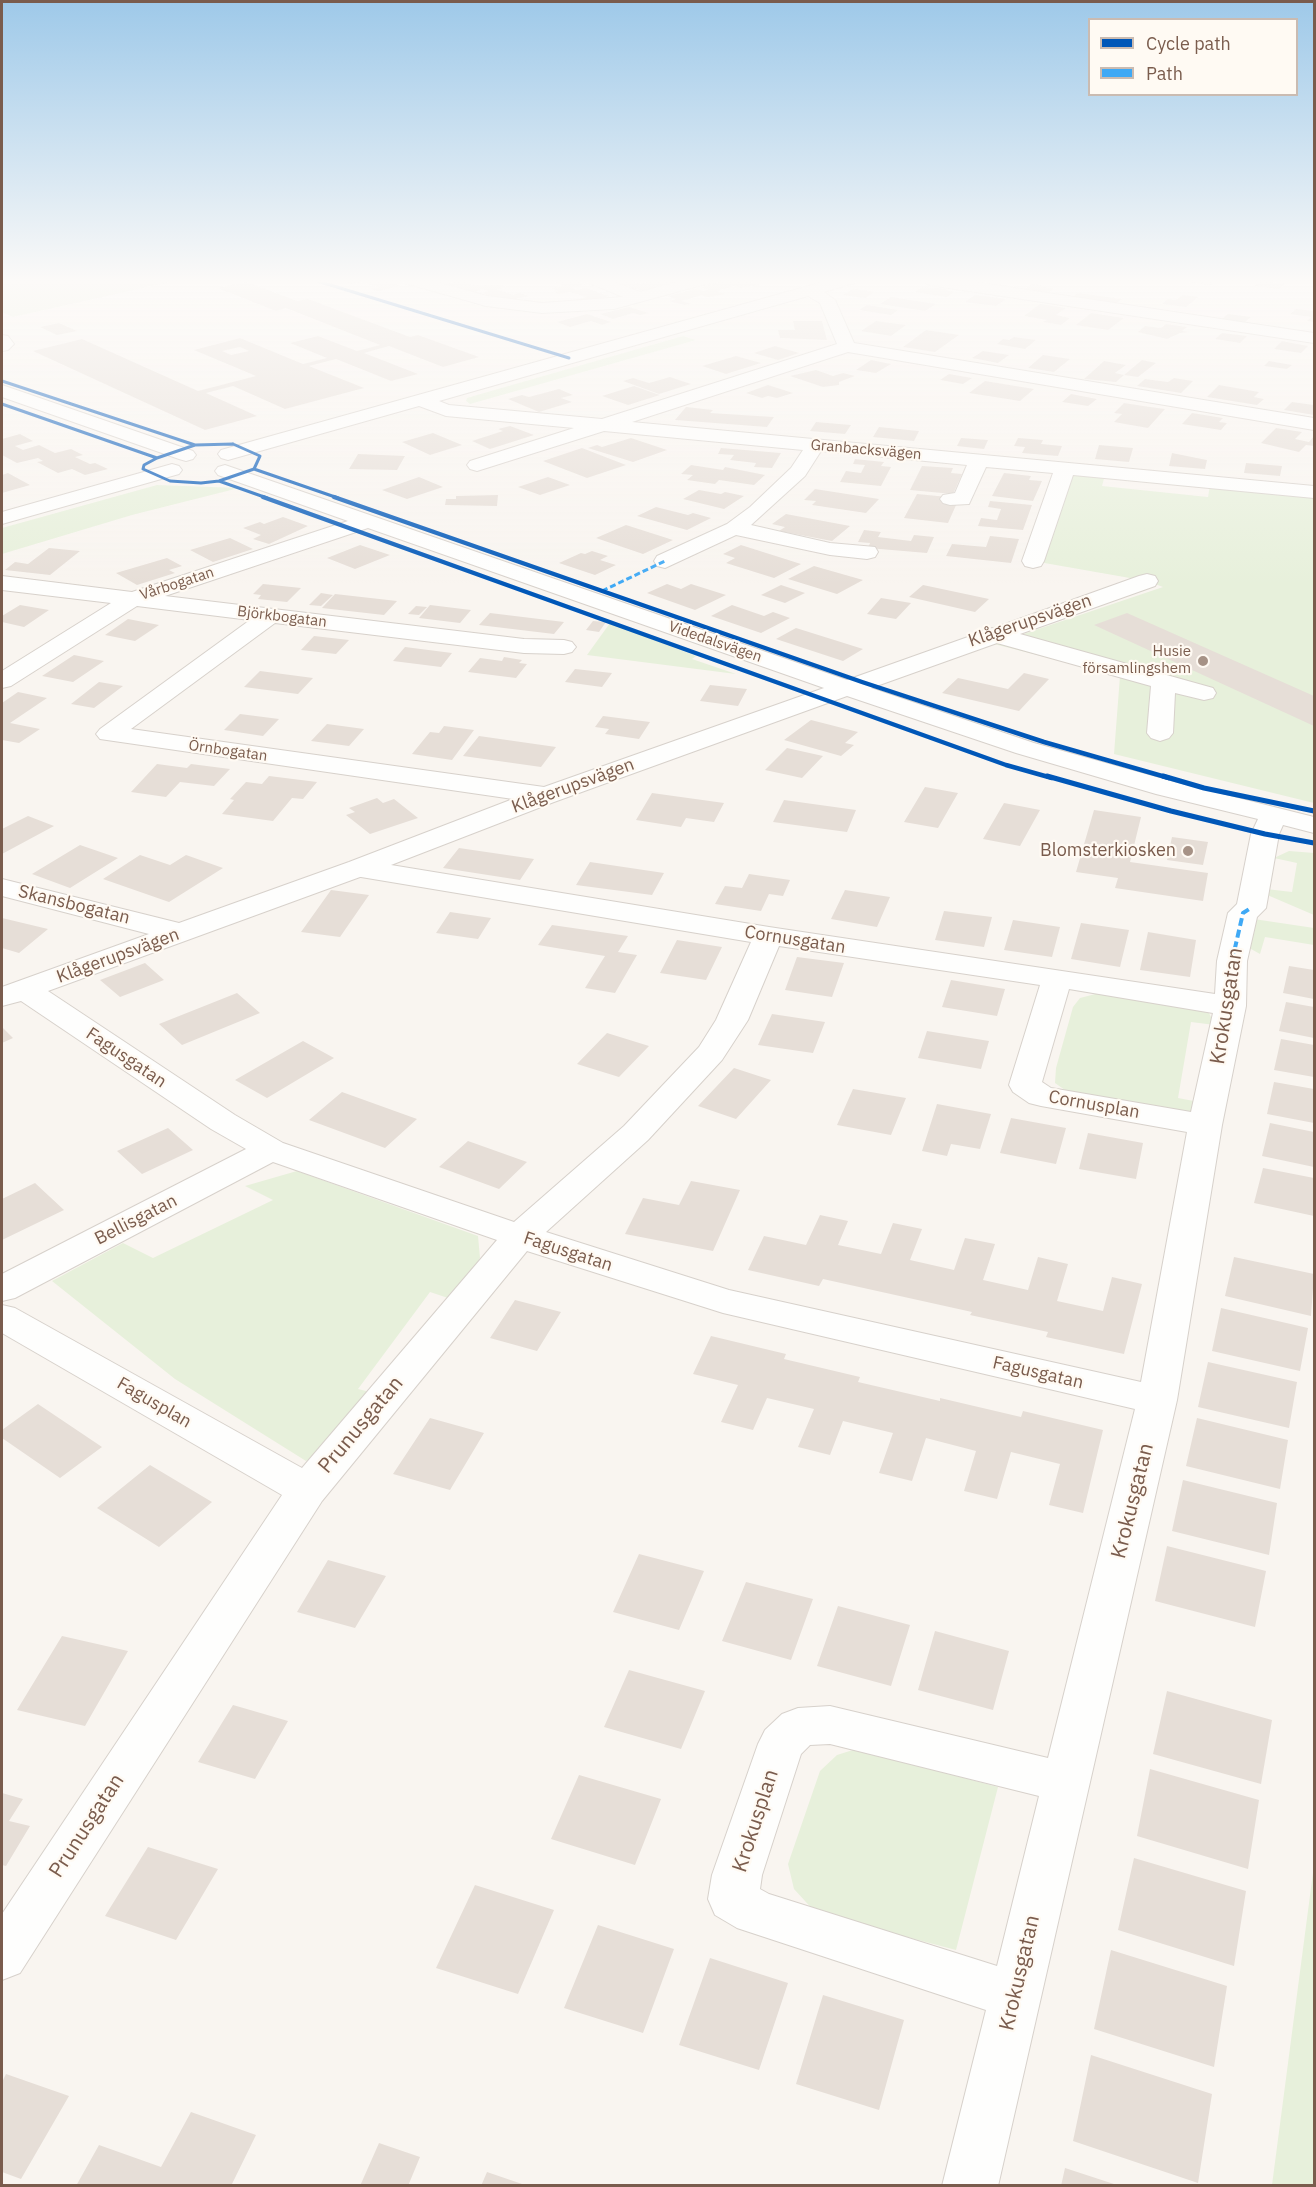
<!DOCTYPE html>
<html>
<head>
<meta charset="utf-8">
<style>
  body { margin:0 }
  #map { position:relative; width:1316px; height:2187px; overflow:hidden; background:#f9f5f0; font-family:"IBM Plex Sans",sans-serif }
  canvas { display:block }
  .frame { position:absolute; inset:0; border:3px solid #7a5c4d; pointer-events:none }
  .legend { position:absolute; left:1088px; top:18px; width:210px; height:78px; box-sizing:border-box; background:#fffaf3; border:2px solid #cabbb1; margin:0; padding:8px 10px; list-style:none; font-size:18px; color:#7a5c4d }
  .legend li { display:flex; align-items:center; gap:12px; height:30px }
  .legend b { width:30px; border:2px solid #cabbb1 }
</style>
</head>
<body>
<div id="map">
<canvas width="1316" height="2187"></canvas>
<div class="frame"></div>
<ul class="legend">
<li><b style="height:8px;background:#0057b8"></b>Cycle path</li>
<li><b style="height:8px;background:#3fa9f5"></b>Path</li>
</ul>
</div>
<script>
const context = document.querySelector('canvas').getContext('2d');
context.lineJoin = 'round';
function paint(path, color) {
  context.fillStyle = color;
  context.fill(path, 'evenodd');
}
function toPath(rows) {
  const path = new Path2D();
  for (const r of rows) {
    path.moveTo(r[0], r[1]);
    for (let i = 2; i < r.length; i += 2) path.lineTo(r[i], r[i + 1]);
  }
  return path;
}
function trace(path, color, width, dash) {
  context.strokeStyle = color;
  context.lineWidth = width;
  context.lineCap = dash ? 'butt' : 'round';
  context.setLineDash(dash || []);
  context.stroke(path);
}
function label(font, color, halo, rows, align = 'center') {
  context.font = font + ' "IBM Plex Sans",sans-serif';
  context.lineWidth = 4.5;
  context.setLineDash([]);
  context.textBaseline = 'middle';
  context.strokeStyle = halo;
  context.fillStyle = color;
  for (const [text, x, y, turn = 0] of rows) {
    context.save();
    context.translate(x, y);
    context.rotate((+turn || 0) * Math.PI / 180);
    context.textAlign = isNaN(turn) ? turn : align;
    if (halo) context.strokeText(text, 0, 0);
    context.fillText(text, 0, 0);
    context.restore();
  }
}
const green = toPath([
  [2,280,178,280,13,317,2,312],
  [683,336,696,340,470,404,466,401,467,398,477,395],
  [1065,469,1105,475,1102,486,1208,497,1210,485,1314,494,1314,803,1114,754,1120,676,994,644,1163,587,1147,581,1033,561],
  [157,485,239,488,132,515,2,554,2,528],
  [610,623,696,656,692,659,736,674,587,655],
  [1289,851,1314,853,1314,915,1265,894,1266,889,1292,892,1297,863,1274,858],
  [1247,918,1314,928,1314,945,1265,937,1260,954,1242,944],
  [1103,992,1160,1001,1209,1013,1215,1025,1191,1022,1178,1098,1204,1103,1195,1114,1072,1095,1055,1083,1056,1068,1073,1007,1080,998],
  [297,1171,478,1236,480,1258,454,1300,430,1292,358,1389,378,1394,334,1446,306,1461,175,1379,52,1281,123,1243,153,1258,273,1200,245,1186],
  [856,1749,998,1787,956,1950,816,1913,794,1889,788,1864,820,1771,837,1755],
  [1314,1865,1314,2185,1272,2185]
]);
const building = toPath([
  [342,280,383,280,400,286,378,291,371,289,378,287,363,282,352,284],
  [450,280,458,280,477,286,500,285,506,287,496,289,513,295,520,293,528,296,506,301,482,293,489,291,483,289,470,293,446,284,455,282],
  [548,280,572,280,585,284,570,288,576,290,585,288,609,296,583,303,575,300,587,297,570,292,559,294,554,292,559,291,552,289,564,285],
  [656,280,680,281,642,291,620,284,630,281,640,284],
  [728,280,736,282,754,280,749,282,759,285,740,288,734,286,716,291,725,294,708,297,701,295,682,301,691,304,684,305,669,301,676,299,668,296,696,289,704,291,709,290,701,287],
  [1189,280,1217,280,1211,285,1187,282],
  [1262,281,1285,284,1279,289,1255,286],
  [246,282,297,301,308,299,410,337,418,335,479,357,443,367,389,346,364,353,418,374,391,381,336,359,309,366,364,388,285,409,233,386,206,393,257,416,205,430,33,351,82,339,198,391,256,376,194,350,240,338,303,364,327,358,290,343,318,336,357,351,380,345,286,308,276,311,218,288],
  [240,347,249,351,231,355,222,351],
  [1032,284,1044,286,1043,287,1054,289,1049,292,1025,289],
  [922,287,947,289,944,290,954,292,947,297,915,292],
  [853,289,874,292,865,298,843,295],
  [1078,293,1122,299,1116,303,1073,297],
  [975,295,1006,299,996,306,965,302],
  [1183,295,1198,297,1186,307,1162,304,1168,299,1176,300],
  [891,297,936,304,925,311,880,304],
  [1040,304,1066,308,1056,315,1070,318,1061,325,1043,322,1047,320,1024,316],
  [867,305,898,310,891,315,859,310],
  [629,307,649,313,640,315,633,313,613,319,600,314],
  [1296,309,1314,311,1314,322,1307,321,1311,317,1290,314],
  [1091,313,1124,318,1108,330,1076,325],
  [587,314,611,322,602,325,591,321,570,327,557,322],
  [1228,314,1251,317,1245,322,1222,319],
  [793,321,822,321,827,340,780,338,778,330,795,330],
  [876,321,906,325,891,336,861,331],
  [59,323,77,331,57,335,40,327],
  [1166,324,1187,327,1182,331,1189,332,1180,333,1167,339,1138,332,1145,326,1161,328],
  [926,330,959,335,935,352,903,347],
  [1222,333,1247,336,1240,343,1215,339],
  [1014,337,1036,340,1025,349,997,344,1003,339,1009,340],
  [1282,341,1308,346,1301,353,1274,349],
  [775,346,799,353,778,360,754,353],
  [983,351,1009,355,998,363,972,358],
  [1043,355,1070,359,1054,372,1028,368],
  [736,356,761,363,726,374,702,366],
  [871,360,891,364,876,373,856,370],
  [1142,360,1156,363,1138,377,1124,375],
  [1104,361,1126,365,1115,373,1124,375,1116,382,1084,379],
  [1269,361,1292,365,1287,369,1264,366],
  [816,370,833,376,843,373,855,376,839,382,839,385,823,387,790,376],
  [949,374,972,378,963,384,940,380],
  [670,377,691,384,659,394,623,381,633,378,649,383],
  [1174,378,1193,381,1181,393,1137,386,1145,379,1168,382],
  [985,381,1034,389,1020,401,969,393],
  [768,385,793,393,777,398,768,396,762,398,746,393],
  [1219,385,1259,392,1254,397,1264,399,1257,405,1207,397],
  [634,386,660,395,628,405,602,396],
  [559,389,573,395,561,398,572,402,539,412,508,399,522,395,529,397],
  [1071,394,1097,399,1088,406,1062,402],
  [1292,402,1314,405,1314,415,1284,410],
  [1124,403,1150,407,1165,409,1148,428,1114,422,1122,414,1114,413],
  [686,407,713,410,710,413,774,417,767,427,675,420],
  [1192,413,1223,418,1219,422,1227,423,1221,430,1182,424],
  [816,422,851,425,845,434,810,431],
  [510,426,534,435,490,449,472,441,503,431,498,429],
  [879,427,919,431,914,441,873,437],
  [1276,428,1302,432,1295,439,1309,442,1314,436,1314,446,1306,445,1299,452,1261,443],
  [433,433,462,445,430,455,402,442],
  [20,434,33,441,15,446,23,450,39,445,55,453,71,449,83,455,75,457,90,464,95,463,108,469,85,475,72,469,58,473,37,462,43,461,38,458,17,463,2,455,2,439],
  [631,438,667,450,633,462,588,448,597,445,602,447],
  [961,438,988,440,984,449,957,446],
  [1018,438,1043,440,1041,444,1062,446,1058,456,1022,453,1025,447,1014,446],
  [1099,445,1133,448,1129,462,1095,459],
  [582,448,626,465,587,478,543,461],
  [721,448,781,453,772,468,754,467,756,463,730,460,734,455,718,454],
  [1172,453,1207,460,1205,469,1169,466],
  [358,454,405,456,397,470,349,469],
  [855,459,884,462,881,466,891,467,881,486,840,482,846,471,861,473,865,465,853,464],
  [1246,463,1282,466,1280,476,1244,473],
  [691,465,723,470,725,467,765,475,754,485,719,480,715,484,687,480,693,475,681,474],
  [922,466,953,468,951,473,962,474,953,494,910,490],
  [8,473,30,485,2,493,2,475],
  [1004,473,1031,476,1029,480,1042,481,1033,501,992,496],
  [419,477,443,487,407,499,382,490],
  [548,477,570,485,540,495,518,487],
  [815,489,879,499,866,513,812,505,816,501,804,500],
  [699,490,721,494,725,492,744,496,724,509,683,499],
  [917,494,948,497,957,503,948,523,904,518],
  [498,495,497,506,445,505,446,499,456,499,456,496],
  [990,501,1032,505,1023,530,978,526,981,518,997,520,1001,509,988,507],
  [656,507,688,515,693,513,711,518,687,530,637,516],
  [786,514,850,526,832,541,779,531,785,527,772,524],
  [283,517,308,526,269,544,253,539,261,535,243,528,260,522,264,524],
  [626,525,673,540,643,554,596,538],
  [864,530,881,532,878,537,911,541,914,535,934,537,927,553,868,548,870,543,858,542],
  [990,536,1019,539,1011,563,946,556,952,544,986,547],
  [230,538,253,549,213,562,190,550],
  [360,545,390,555,355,569,327,558],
  [741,545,801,564,774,578,726,563,735,558,723,554],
  [49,548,80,551,50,575,5,570,15,562,28,564],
  [592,551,608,556,600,560,616,565,595,575,559,563,581,553,585,554],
  [167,558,182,566,169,570,175,573,137,585,116,573],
  [814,566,863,580,837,594,788,579],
  [263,584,301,588,287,602,258,599,261,595,253,594],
  [667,584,681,589,691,584,726,595,695,610,647,593],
  [781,585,805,593,785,603,761,595],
  [923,585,989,599,975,612,909,597],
  [321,593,333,595,321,606,309,605],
  [335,594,397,601,384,615,322,608],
  [881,598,911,603,896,619,867,614],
  [20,605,49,610,24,627,2,622,2,616],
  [430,605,471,610,460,623,419,618],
  [732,605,764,616,773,612,790,618,761,633,711,616],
  [416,606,427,607,419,615,408,614],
  [490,613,564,622,554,634,479,625],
  [1127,613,1314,696,1314,726,1094,625],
  [128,619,159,625,135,641,105,635],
  [593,621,606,622,599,632,586,630],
  [796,628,863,649,843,661,776,639],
  [314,636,349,640,336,654,301,650],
  [405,647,452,653,441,667,393,661],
  [74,655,104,661,73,682,42,676],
  [504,657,522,660,519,663,527,664,516,678,468,672,480,658,502,661],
  [575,669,612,673,602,687,565,682],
  [260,671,313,678,298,694,244,687],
  [1024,673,1049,679,1019,711,942,693,958,678,1008,689],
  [99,682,123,686,94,708,71,704],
  [710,685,747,689,738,706,700,701],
  [18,692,47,698,10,723,40,729,19,743,2,740,2,703],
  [240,714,279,719,263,736,224,730],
  [603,716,650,722,639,739,605,734,609,729,595,727],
  [811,720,858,732,845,743,854,745,841,756,784,740],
  [327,724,364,729,349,746,311,741],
  [444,726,474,730,452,760,412,754,430,732,439,733],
  [479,736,556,747,541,767,463,756],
  [787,748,823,756,802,778,765,770],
  [157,764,187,768,191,764,230,769,214,786,180,782,166,797,131,792],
  [269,776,317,782,303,799,292,798,273,821,222,814,234,800,230,799,246,782,262,784],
  [925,787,958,793,938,828,904,822],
  [652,793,724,803,714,822,686,818,681,827,636,820],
  [377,798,383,803,394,799,418,818,370,834,346,815,355,812,349,808],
  [784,800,856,810,847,832,773,822],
  [1004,803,1040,810,1020,846,983,839],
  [1094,810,1141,817,1130,862,1208,873,1203,901,1115,888,1118,878,1076,872],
  [28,816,54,826,2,854,2,829],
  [1172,837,1208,842,1203,865,1167,860],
  [80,845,118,858,70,888,32,874],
  [459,848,534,859,520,880,443,868],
  [140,855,170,865,186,855,223,868,169,902,103,879],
  [590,862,664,873,652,895,576,885],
  [749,874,790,880,783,896,769,894,761,911,715,904,725,886,742,888],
  [331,890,369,895,340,937,301,932],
  [845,890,890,897,877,927,831,919],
  [944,911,992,917,984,947,935,940],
  [450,912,491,918,478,939,436,933],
  [2,918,48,929,19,953,2,948],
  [1013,920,1060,927,1052,957,1004,950],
  [1081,923,1129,930,1120,967,1071,959],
  [552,925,628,936,618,952,637,955,615,993,585,988,605,956,538,945],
  [1148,932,1196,940,1190,977,1140,970],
  [677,940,722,947,706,980,660,973],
  [797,957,844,963,832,997,785,990],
  [145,963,164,980,120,997,100,980],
  [1289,966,1314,970,1314,999,1283,993],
  [951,980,1005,989,997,1016,942,1007],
  [237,993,260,1013,182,1045,159,1024],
  [1286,1002,1314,1007,1314,1038,1279,1031],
  [772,1014,825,1022,813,1053,758,1045],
  [2,1027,13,1038,2,1043],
  [927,1031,989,1041,981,1069,918,1058],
  [607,1033,649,1046,619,1077,577,1064],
  [1281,1039,1314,1045,1314,1077,1274,1070],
  [303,1041,334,1058,267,1098,235,1080],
  [734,1068,771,1080,736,1119,698,1106],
  [1274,1082,1314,1089,1314,1123,1267,1114],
  [853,1089,906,1098,891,1135,837,1125],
  [342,1092,417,1119,385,1148,309,1120],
  [937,1104,991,1114,980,1149,951,1144,947,1156,922,1151],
  [1011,1118,1066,1128,1056,1164,1000,1153],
  [1270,1123,1314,1132,1314,1167,1262,1156],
  [168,1128,193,1150,142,1174,117,1151],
  [1088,1133,1143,1143,1136,1179,1079,1169],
  [468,1141,527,1162,499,1189,439,1167],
  [1263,1168,1314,1178,1314,1216,1254,1203],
  [691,1181,740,1190,713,1251,625,1234,643,1198,679,1205],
  [35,1183,64,1210,2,1240,2,1199],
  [820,1215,848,1221,838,1245,881,1254,893,1223,922,1229,910,1260,954,1270,965,1238,995,1244,983,1280,1028,1290,1038,1257,1068,1264,1057,1301,1103,1311,1112,1277,1142,1284,1124,1354,1046,1337,1048,1332,970,1315,972,1312,823,1279,819,1286,748,1270,764,1236,806,1245],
  [1234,1257,1314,1274,1311,1316,1225,1296],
  [515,1300,561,1312,537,1351,490,1338],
  [1221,1308,1308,1328,1300,1371,1212,1351],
  [711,1336,786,1354,784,1359,860,1377,858,1382,940,1401,940,1398,1021,1417,1023,1411,1103,1430,1083,1513,1049,1505,1060,1464,1011,1452,997,1499,964,1491,976,1451,926,1438,912,1481,879,1473,893,1433,843,1421,830,1455,798,1447,814,1409,767,1398,753,1430,721,1422,738,1385,693,1374],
  [1208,1362,1297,1382,1289,1428,1198,1407],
  [38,1404,102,1447,60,1478,2,1438,2,1430],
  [430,1418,484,1433,450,1490,393,1474],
  [1197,1418,1288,1440,1280,1489,1186,1466],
  [150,1465,212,1502,159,1547,97,1508],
  [1183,1480,1277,1503,1269,1555,1172,1531],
  [1167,1546,1266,1571,1255,1627,1155,1601],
  [639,1554,704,1571,679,1630,613,1612],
  [328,1560,386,1576,355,1628,297,1612],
  [746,1582,813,1599,791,1660,722,1641],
  [838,1606,910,1625,891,1686,817,1666],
  [935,1631,1009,1651,993,1710,918,1690],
  [62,1636,128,1651,85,1726,17,1710],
  [629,1670,705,1691,681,1749,604,1727],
  [1167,1691,1272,1720,1261,1784,1153,1754],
  [233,1705,288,1721,255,1779,198,1762],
  [1150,1769,1259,1800,1248,1869,1137,1836],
  [579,1775,661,1799,635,1865,551,1839],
  [2,1793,23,1799,9,1821,30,1826,6,1866,2,1865],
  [148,1847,218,1869,176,1940,105,1916],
  [1134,1858,1246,1891,1234,1966,1118,1930],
  [475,1885,554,1910,518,1994,436,1968],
  [598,1925,674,1949,643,2033,564,2008],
  [1111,1950,1227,1986,1214,2067,1094,2029],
  [710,1958,788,1983,759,2070,679,2045],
  [823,1995,904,2020,879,2110,796,2084],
  [1091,2055,1212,2094,1198,2183,1073,2141],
  [6,2074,69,2096,21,2179,2,2172,2,2082],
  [191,2112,256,2135,231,2186,76,2186,99,2145,161,2167],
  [379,2143,420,2157,408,2186,360,2186],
  [1065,2168,1117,2185,1117,2186,1061,2186],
  [487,2172,525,2185,525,2186,481,2186]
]);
const minor = toPath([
  [403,280,429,280,487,296,542,303,623,297,589,283,587,280,609,280,640,292,685,280,711,280,709,283,614,309,542,313,486,306,405,283,403,280],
  [830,280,856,280,854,283,824,292,835,300,854,343,1314,418,1314,430,848,352,632,422,1314,486,1314,498,1073,475,1044,561,1041,566,1033,568,1025,566,1022,561,1053,473,986,467,969,504,950,505,943,503,940,499,943,495,955,493,967,465,821,451,805,476,751,525,830,543,875,547,878,552,875,557,867,559,830,555,736,535,665,568,657,566,654,561,657,556,727,524,750,507,791,468,803,450,604,431,477,471,470,469,467,465,470,461,574,428,446,416,419,406,228,460,221,458,218,454,221,450,830,280],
  [808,296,820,303,837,344,602,419,449,405,439,401,808,296],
  [921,280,961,280,1314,333,1314,343,929,285,921,280],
  [2,335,8,336,14,344,8,350,2,351,2,335],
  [2,385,193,451,196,455,193,459,186,461,179,459,2,397,2,385],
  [172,464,179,466,182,470,179,474,2,524,2,512,172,464],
  [225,465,847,680,982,632,984,629,994,628,1139,576,1147,574,1155,576,1158,581,1155,586,1020,634,1213,688,1216,693,1213,698,1204,700,1175,693,1173,733,1169,738,1160,741,1151,738,1147,733,1151,686,997,643,871,688,1034,743,1174,782,1314,817,1314,833,1283,825,1279,834,1266,908,1257,917,1247,961,1246,1006,1222,1125,1177,1400,998,2186,942,2186,986,2010,737,1928,715,1915,708,1899,712,1875,758,1744,765,1730,782,1714,798,1708,830,1706,1048,1758,1135,1409,723,1313,527,1251,322,1501,20,1973,2,1980,2,1914,282,1495,2,1333,2,1305,15,1308,302,1468,497,1240,273,1162,15,1298,2,1301,2,1274,246,1149,211,1129,21,1001,2,1006,2,987,149,934,2,896,2,879,179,923,349,862,513,799,100,739,96,734,100,729,250,620,137,606,11,686,2,688,2,671,111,603,2,590,2,576,132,592,348,521,218,475,215,471,218,467,225,465],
  [368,528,824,688,544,787,131,729,275,623,524,653,564,654,572,652,576,647,572,642,564,640,524,639,165,596,368,528],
  [847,696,1016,753,1156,794,1258,819,1251,834,1237,904,1228,913,1217,961,1215,994,769,927,391,865,554,802,847,696],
  [360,877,361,877,751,942,716,1020,699,1047,624,1126,514,1222,283,1143,235,1115,48,991,360,877],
  [779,946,1040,985,1009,1085,1013,1092,1029,1103,1041,1106,1187,1132,1141,1382,729,1290,546,1232,648,1140,722,1060,748,1020,779,946],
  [1069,989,1213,1013,1191,1112,1051,1088,1042,1082,1069,989],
  [830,1744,1039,1796,997,1966,769,1894,760,1889,762,1875,801,1754,810,1745,830,1744]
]);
const quietFar1 = toPath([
  [602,591,665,561]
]);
const quiet = toPath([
  [1232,961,1243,913,1251,908]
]);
const cyclewayFar2 = toPath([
  [314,280,569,358],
  [2,381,195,445],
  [2,404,157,458],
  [233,444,260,456,254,469,219,481,201,483,170,481,143,469,144,465,157,458,195,445,233,444],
  [254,469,338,498],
  [219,481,267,498]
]);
const cyclewayFar1 = toPath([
  [263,497,1006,765,1052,778],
  [334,497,862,682,1044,742,1169,778]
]);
const cycleway = toPath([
  [1047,776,1171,811,1265,834,1314,843],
  [1163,776,1204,788,1314,811]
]);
const markers = [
  [1203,661,6,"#a69286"],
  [1188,851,6,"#a69286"]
];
const farStreetnames = [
  ["Granbacksvägen",866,450,5],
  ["Vårbogatan",177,584,-18],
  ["Björkbogatan",282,617,7],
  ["Videdalsvägen",715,642,19],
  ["Örnbogatan",228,751,8]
];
const farPoinames = [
  ["Husie",1191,652],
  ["församlingshem",1191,669]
];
const streetNames = [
  ["Klågerupsvägen",1030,621,-19],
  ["Klågerupsvägen",573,786,-20],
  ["Skansbogatan",74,905,14],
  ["Cornusgatan",795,940,9],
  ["Klågerupsvägen",118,956,-20],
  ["Fagusgatan",126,1058,34],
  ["Cornusplan",1094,1105,10],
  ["Bellisgatan",136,1220,-27],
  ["Fagusgatan",568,1252,18],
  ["Fagusgatan",1038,1373,13],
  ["Fagusplan",154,1403,30]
];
const poiNames = [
  ["Blomsterkiosken",1176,851]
];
const nearStreetnames = [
  ["Krokusgatan",1227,1006,-81],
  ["Prunusgatan",361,1425,-50],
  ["Krokusgatan",1133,1501,-76],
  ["Krokusplan",756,1821,-72],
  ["Prunusgatan",87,1826,-57],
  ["Krokusgatan",1020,1973,-77]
];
paint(green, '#e7f0db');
paint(building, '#e6ded7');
trace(minor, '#d7d1cb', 2);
paint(minor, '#fefefd');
trace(quietFar1, '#3fa9f5', 3, [6, 3]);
trace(quiet, '#3fa9f5', 4, [8, 4]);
trace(cyclewayFar2, '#0057b8', 3);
trace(cyclewayFar1, '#0057b8', 4.5);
trace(cycleway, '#0057b8', 5);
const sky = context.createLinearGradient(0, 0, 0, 586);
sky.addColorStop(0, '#9ec9e9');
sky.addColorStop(0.48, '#fcfaf8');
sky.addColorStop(1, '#fcfaf800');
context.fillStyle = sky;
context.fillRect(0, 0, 1316, 586);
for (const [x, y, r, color] of markers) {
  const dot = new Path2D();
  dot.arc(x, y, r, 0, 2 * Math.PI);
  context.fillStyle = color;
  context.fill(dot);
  trace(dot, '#fffaf3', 2);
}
label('15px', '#7a5c4d', '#fffaf3', farStreetnames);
label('15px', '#7a5c4d', '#fffaf3', farPoinames, 'right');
label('18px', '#7a5c4d', '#fffaf3', streetNames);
label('18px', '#7a5c4d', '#fffaf3', poiNames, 'right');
label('21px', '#7a5c4d', '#fffaf3', nearStreetnames);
</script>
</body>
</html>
